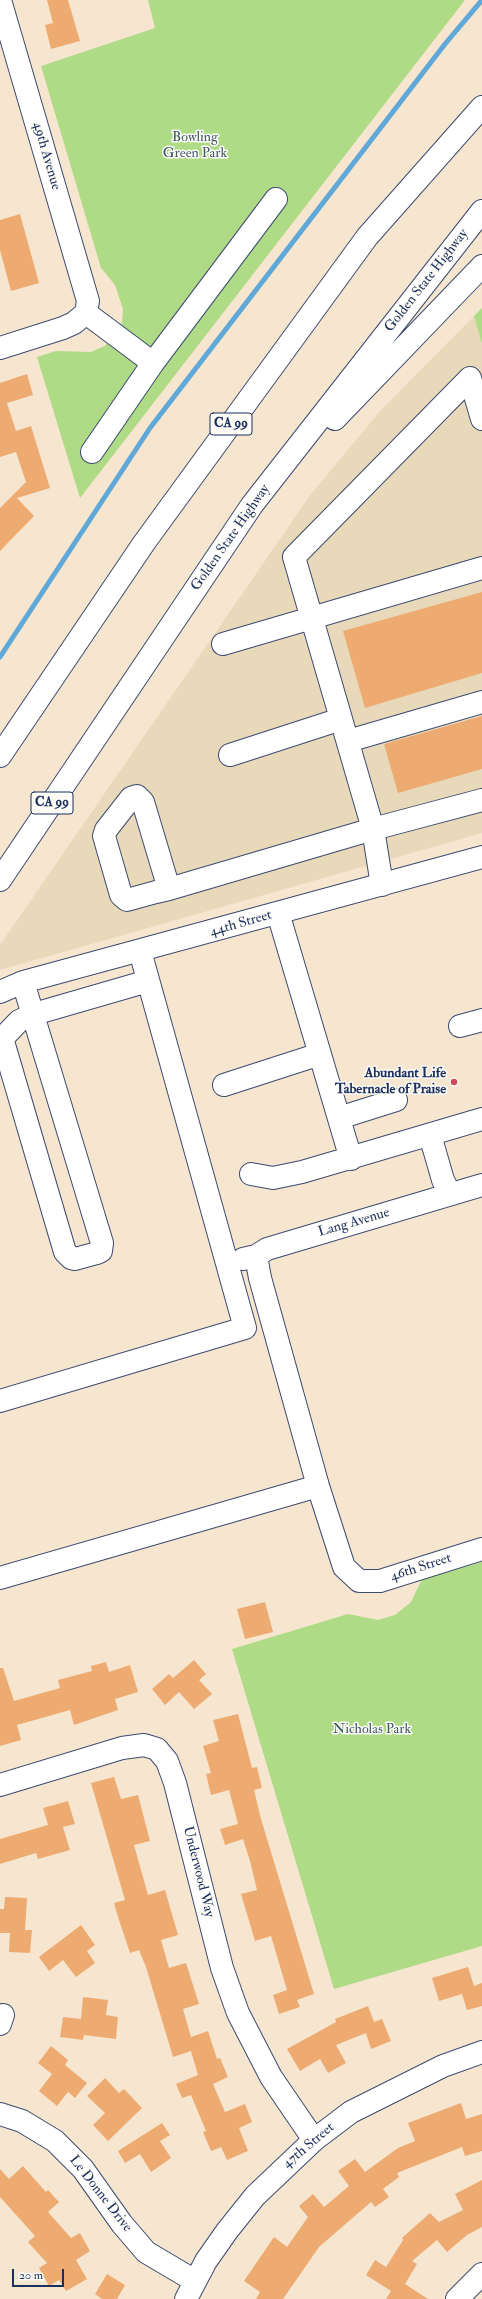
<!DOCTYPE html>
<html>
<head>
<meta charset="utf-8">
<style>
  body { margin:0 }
  #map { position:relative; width:482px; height:2299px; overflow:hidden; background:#f6e6d0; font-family:"IM FELL Double Pica",serif }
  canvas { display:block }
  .scale { position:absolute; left:12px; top:2269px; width:52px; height:18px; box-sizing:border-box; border:2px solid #1b2f5e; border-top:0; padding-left:5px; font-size:12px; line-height:14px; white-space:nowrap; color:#1b2f5e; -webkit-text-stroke:3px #fdfcf7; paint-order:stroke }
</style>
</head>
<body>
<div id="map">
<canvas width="482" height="2299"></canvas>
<div class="scale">20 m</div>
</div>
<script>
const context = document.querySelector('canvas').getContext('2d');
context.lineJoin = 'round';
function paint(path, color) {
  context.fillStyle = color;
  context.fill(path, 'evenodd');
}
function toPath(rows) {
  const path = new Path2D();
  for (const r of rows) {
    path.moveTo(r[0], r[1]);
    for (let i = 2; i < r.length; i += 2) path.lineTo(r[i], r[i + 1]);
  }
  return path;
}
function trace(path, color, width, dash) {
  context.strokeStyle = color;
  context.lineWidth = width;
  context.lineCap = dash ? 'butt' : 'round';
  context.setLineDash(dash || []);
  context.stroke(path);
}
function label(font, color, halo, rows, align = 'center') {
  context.font = font + ' "IM FELL Double Pica",serif';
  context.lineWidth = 3;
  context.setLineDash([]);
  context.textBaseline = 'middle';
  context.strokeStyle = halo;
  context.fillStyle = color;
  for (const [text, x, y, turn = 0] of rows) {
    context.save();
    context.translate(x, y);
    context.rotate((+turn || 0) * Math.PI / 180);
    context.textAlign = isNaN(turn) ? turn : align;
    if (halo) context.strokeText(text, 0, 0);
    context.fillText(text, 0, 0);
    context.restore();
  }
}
const built = toPath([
  [474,316,482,344,482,833,0,970,0,945,311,494,381,410]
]);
const green = toPath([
  [148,0,465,0,80,498,37,357,56,351,91,352,105,346,122,323,123,309,115,285,101,268,41,66,155,28],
  [482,308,482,344,474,316],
  [482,1562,482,1946,334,1989,232,1649,348,1614,378,1620,395,1615,411,1602,422,1579]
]);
const stream = toPath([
  [0,657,150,428,445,44,482,0]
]);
const building = toPath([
  [47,0,68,0,80,41,51,49,45,25,53,23],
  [20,214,39,283,11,291,0,250,0,220],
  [27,374,33,395,7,403,16,431,31,426,50,488,17,498,34,516,0,551,0,508,26,482,16,452,0,457,0,383],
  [482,592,482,673,365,708,343,631],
  [482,716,482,769,398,793,384,744],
  [265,1602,273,1632,245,1639,237,1609],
  [194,1660,206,1674,199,1680,212,1694,194,1709,179,1692,165,1705,152,1689,169,1674,173,1678],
  [106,1662,109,1672,130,1665,138,1692,115,1699,118,1710,74,1725,70,1710,17,1725,21,1740,0,1746,0,1668,3,1668,14,1701,60,1688,58,1680,92,1671,91,1666],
  [238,1714,252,1768,257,1767,262,1788,254,1790,261,1819,314,1994,297,2000,300,2007,279,2014,273,1995,287,1990,271,1936,255,1941,241,1894,257,1890,250,1861,243,1839,225,1845,220,1829,238,1824,229,1790,211,1795,206,1774,211,1773,203,1746,219,1741,213,1720],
  [114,1777,121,1799,138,1795,150,1841,134,1845,148,1895,165,1890,178,1935,161,1940,169,1968,186,1963,199,2004,183,2009,191,2037,208,2031,217,2059,220,2058,228,2077,213,2084,225,2112,245,2104,252,2122,239,2128,248,2151,227,2160,221,2147,211,2151,203,2132,206,2131,191,2095,182,2098,176,2084,198,2075,191,2051,173,2057,146,1967,139,1950,130,1953,118,1917,114,1903,125,1900,91,1783],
  [68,1801,75,1824,63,1827,70,1850,38,1859,36,1853,0,1864,0,1839,48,1825,43,1808],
  [5,1897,27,1898,25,1930,32,1930,30,1953,9,1952,10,1933,0,1933,0,1909,4,1909],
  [81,1925,95,1945,87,1951,95,1963,76,1977,63,1960,49,1971,39,1957],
  [468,1967,474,1986,482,1983,482,2006,467,2010,462,1994,439,2001,432,1978],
  [83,1997,108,2000,106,2015,118,2017,116,2039,84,2035,83,2040,60,2037,63,2017,81,2019],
  [368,2006,374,2022,382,2019,391,2041,371,2049,366,2033,336,2045,346,2063,328,2073,320,2059,300,2071,287,2049,336,2022,335,2019],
  [51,2046,68,2060,65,2065,87,2083,75,2098,68,2092,57,2106,39,2091,52,2074,38,2063],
  [105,2078,119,2093,124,2089,142,2108,108,2141,93,2125,105,2113,87,2096],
  [461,2103,466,2119,482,2114,482,2151,465,2156,462,2147,397,2173,399,2177,383,2189,389,2197,375,2207,371,2202,319,2247,283,2299,256,2299,260,2292,244,2281,274,2237,287,2247,308,2217,299,2206,313,2194,324,2207,349,2186,338,2171,355,2159,365,2172,398,2148,415,2141,408,2123],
  [162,2123,170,2135,160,2141,171,2158,151,2172,140,2154,125,2163,118,2151],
  [23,2166,46,2192,48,2190,59,2202,48,2212,71,2238,80,2233,90,2251,76,2260,87,2279,66,2291,59,2280,49,2286,39,2268,47,2263,28,2242,35,2236,0,2197,0,2169,9,2179],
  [482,2180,482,2227,467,2235,447,2252,437,2240,412,2261,417,2264,405,2284,428,2299,386,2299,391,2291,366,2275,375,2260,386,2267,403,2240,402,2238,430,2213,439,2222,463,2210,455,2194],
  [107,2274,125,2285,117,2299,102,2299,95,2294]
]);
const minor = toPath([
  [0,0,88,301,86,313],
  [86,313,153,363],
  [0,348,63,328,74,323,86,313],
  [92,452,153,363,276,199],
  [223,644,482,568],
  [348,741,482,702],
  [230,755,341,719],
  [382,885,373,829,294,557,470,378,482,419],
  [169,889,143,802,137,796,131,798,106,830,104,836,121,895,127,900,156,892,169,889,373,829,482,800],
  [278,913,351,1159],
  [0,992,23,982,482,857],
  [460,1026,482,1020],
  [2,1038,65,1252,71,1258,75,1259,97,1253,101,1251,102,1243,23,982],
  [0,1041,19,1021,34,1014,148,981],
  [224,1085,320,1054],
  [339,1118,396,1100],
  [430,1135,443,1180,450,1194],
  [251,1174,273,1178,302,1172,482,1119],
  [256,1256,260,1278,318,1486,344,1567,359,1581,380,1581,482,1549],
  [243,1259,256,1256,267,1249,482,1185],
  [0,1401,245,1328,140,951],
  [0,1578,318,1486],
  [0,1785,122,1748,144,1745,157,1749,167,1761,175,1783,222,1968,238,2013,271,2077,314,2140],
  [0,2024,3,2015],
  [0,2114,22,2121,55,2141,83,2169,122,2224,146,2252,195,2281],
  [186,2299,206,2261,227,2231,255,2196,314,2140,351,2112,443,2066,482,2052],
  [457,2299,482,2274]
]);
const highway = toPath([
  [335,419,482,266],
  [0,756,144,543,367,237,482,107],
  [0,880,252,505,482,211]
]);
const markers = [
  [454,1082,4,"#d1495b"]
];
const shields = [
  [231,424,42],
  [52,803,42]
];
const shieldNames = [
  ["CA 99",231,424],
  ["CA 99",52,803]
];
const parkNames = [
  ["Bowling",195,138],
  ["Green Park",195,154],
  ["Nicholas Park",372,1730]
];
const streetNames = [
  ["49th Avenue",46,156,74],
  ["Golden State Highway",427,281,-52],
  ["Golden State Highway",231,538,-55],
  ["44th Street",241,924,-16],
  ["Lang Avenue",354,1223,-16],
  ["46th Street",421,1568,-18],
  ["Underwood Way",198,1872,76],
  ["47th Street",309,2146,-40],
  ["Le Donne Drive",100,2194,52]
];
const poiNames = [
  ["Abundant Life",446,1074],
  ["Tabernacle of Praise",446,1090]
];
paint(built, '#e8d9ba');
paint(green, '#afda86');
trace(stream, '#60a8d7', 5);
paint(building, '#eeab71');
trace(minor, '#3c4a6f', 24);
trace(highway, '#3c4a6f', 24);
trace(minor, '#fff', 22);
trace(highway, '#fff', 22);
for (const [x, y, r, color] of markers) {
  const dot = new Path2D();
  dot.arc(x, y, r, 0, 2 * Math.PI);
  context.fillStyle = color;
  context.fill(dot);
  trace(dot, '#fdfcf7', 1.5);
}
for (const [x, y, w] of shields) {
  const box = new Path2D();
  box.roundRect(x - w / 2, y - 11, w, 22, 3);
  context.fillStyle = '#fdfcf7';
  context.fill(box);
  trace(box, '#1b2f5e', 1);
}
label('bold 13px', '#1b2f5e', null, shieldNames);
label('14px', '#405a68', '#fdfcf7', parkNames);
label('14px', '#1b2f5e', '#fdfcf7', streetNames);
label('bold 14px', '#1b2f5e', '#fdfcf7', poiNames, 'right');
</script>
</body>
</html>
